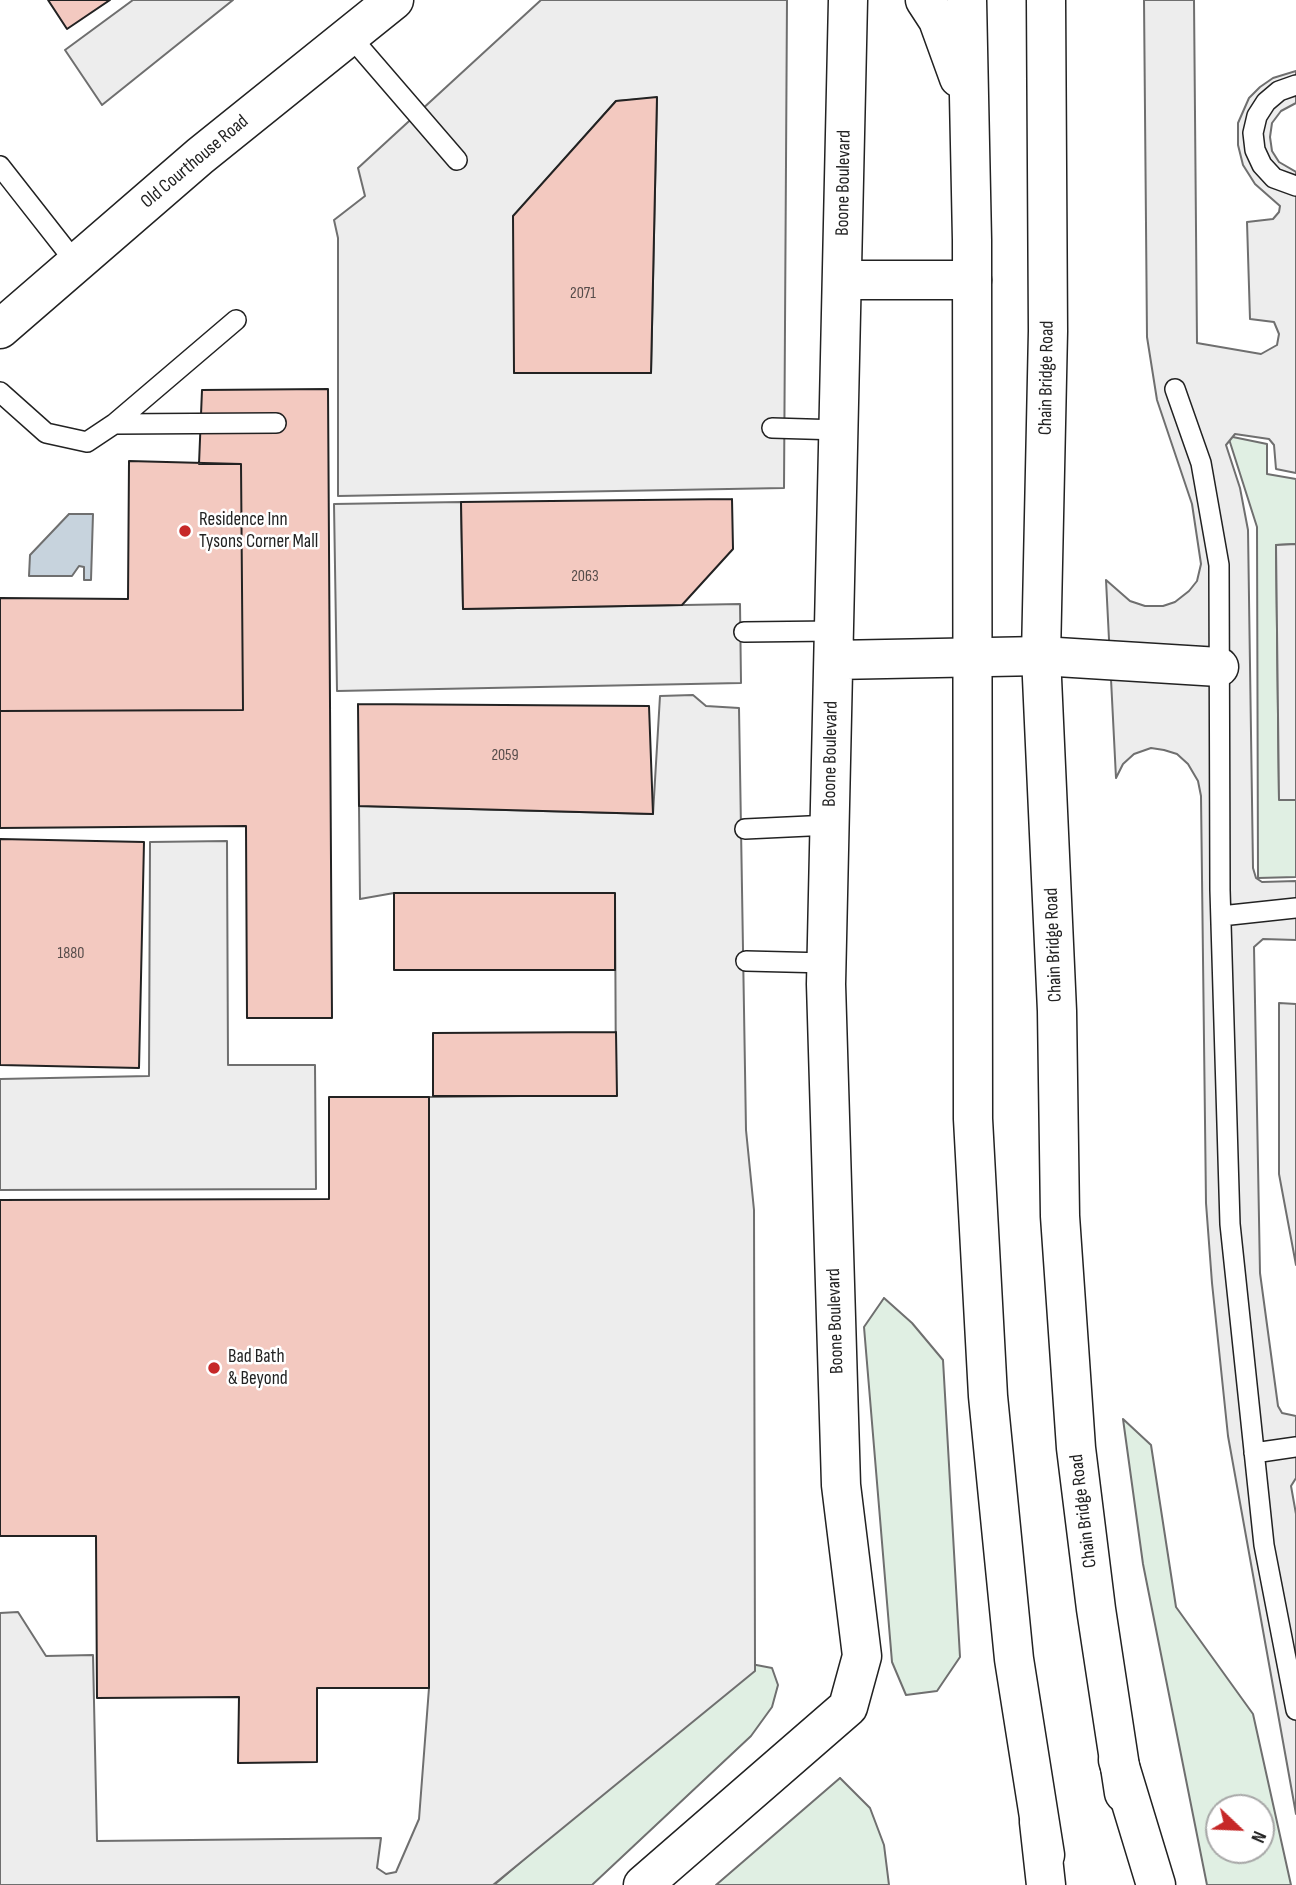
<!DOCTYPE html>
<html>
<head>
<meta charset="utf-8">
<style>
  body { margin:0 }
  #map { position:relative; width:1296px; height:1885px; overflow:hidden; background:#fff; font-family:"Sofia Sans Condensed",sans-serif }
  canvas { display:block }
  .north { position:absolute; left:1205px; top:1794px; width:70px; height:70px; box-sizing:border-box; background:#fff; border:2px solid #a7a7a7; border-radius:50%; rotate:113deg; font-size:19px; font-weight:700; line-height:28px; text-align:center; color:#222 }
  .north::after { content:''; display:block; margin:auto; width:24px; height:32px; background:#c62828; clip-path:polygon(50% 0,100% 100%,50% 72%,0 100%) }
</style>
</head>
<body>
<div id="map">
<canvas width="1296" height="1885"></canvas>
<div class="north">N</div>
</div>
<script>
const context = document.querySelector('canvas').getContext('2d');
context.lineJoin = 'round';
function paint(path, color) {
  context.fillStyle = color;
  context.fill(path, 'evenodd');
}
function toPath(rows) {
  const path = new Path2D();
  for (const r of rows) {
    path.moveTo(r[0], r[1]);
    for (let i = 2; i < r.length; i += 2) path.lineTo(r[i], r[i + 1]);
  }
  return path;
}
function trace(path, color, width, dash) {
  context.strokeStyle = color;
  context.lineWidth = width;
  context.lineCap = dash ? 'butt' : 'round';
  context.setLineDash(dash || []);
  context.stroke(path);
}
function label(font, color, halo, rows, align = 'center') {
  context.font = font + ' "Sofia Sans Condensed",sans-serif';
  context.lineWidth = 5;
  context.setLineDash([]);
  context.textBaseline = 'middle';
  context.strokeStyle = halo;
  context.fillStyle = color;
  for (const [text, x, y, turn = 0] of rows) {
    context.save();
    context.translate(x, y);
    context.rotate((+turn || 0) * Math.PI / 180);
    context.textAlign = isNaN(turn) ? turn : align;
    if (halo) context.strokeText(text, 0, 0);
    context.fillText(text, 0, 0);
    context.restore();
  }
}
const green = toPath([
  [1228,436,1267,444,1267,474,1296,479,1296,544,1276,545,1279,799,1296,800,1296,877,1258,878,1257,527,1228,436],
  [884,1298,912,1323,943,1360,960,1657,937,1691,906,1695,892,1662,864,1327,884,1298],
  [1123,1419,1151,1445,1176,1607,1253,1714,1291,1885,1207,1885,1143,1564,1123,1419],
  [1219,1808,1261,1808,1261,1850,1219,1850,1219,1808],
  [751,1664,772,1668,778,1685,772,1707,751,1736,592,1885,494,1885,751,1664],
  [840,1778,870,1808,884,1845,889,1885,716,1885,840,1778]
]);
const parking = toPath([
  [133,0,233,0,102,105,65,50,133,0],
  [541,0,787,0,784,488,338,496,338,238,334,220,365,196,358,168,541,0],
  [657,98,651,373,514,373,514,216,616,101,657,98],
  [1144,0,1194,0,1197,343,1261,354,1277,345,1279,334,1274,322,1250,319,1247,222,1273,219,1279,212,1280,206,1255,184,1243,165,1238,145,1238,123,1249,98,1260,87,1273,78,1296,71,1296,103,1281,111,1272,123,1270,137,1272,151,1279,162,1296,172,1296,473,1276,469,1274,445,1269,439,1235,434,1226,445,1240,488,1248,530,1253,868,1256,878,1262,882,1296,881,1296,940,1263,939,1254,947,1260,1273,1278,1406,1282,1413,1296,1416,1296,1478,1291,1486,1296,1514,1296,1814,1228,1436,1212,1283,1206,1203,1201,796,1198,781,1188,764,1177,754,1164,750,1151,748,1134,754,1123,764,1116,778,1106,580,1130,601,1145,606,1163,606,1175,602,1189,591,1197,581,1201,564,1192,504,1157,400,1147,337,1144,0],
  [461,502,463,609,740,604,741,683,337,691,334,504,461,502],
  [1296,544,1296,800,1279,800,1276,545,1296,544],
  [693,695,706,706,739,708,746,1130,754,1210,755,1671,493,1885,0,1885,0,1613,18,1612,46,1656,93,1655,97,1841,381,1838,377,1868,386,1874,396,1872,419,1819,429,1688,429,1097,616,1095,615,894,394,893,360,899,359,806,653,814,660,696,693,695],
  [227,841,228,1065,315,1065,316,1189,0,1190,0,1079,149,1076,150,842,227,841],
  [1279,1003,1296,1004,1296,1265,1279,1174,1279,1003]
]);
const water = toPath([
  [69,514,93,514,91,580,84,580,84,567,79,566,72,576,29,576,30,555,69,514]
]);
const building = toPath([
  [48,0,110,0,67,29,48,0],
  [657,97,651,373,514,373,513,216,616,101,657,97],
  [328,389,332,1018,247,1018,246,826,0,828,0,711,243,710,241,464,199,464,202,390,328,389],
  [129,461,241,464,243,710,0,711,0,598,128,599,129,461],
  [732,499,733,549,682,605,463,609,461,502,732,499],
  [358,704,649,706,653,814,359,806,358,704],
  [0,839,144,842,139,1068,0,1065,0,839],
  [394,893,615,893,615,970,394,970,394,893],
  [616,1032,617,1096,433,1096,433,1033,616,1032],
  [329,1097,429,1097,429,1688,317,1688,317,1762,238,1763,239,1697,97,1698,96,1536,0,1536,0,1200,329,1199,329,1097]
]);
const service = toPath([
  [350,36,457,160],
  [1296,85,1279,91,1266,102,1257,116,1253,133,1255,150,1262,165,1274,178,1296,186],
  [0,166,76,263],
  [1175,389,1201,463,1219,565,1220,890,1230,1224,1264,1545,1296,1710],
  [0,392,46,433,87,442,114,424,276,423],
  [114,424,236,320],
  [772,428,840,430],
  [744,632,834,631],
  [745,829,830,825],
  [1221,916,1296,908],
  [746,961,827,963],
  [1254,1453,1296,1447]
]);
const minor = toPath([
  [842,280,972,280],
  [834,660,1041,656,1219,667],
  [643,1885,848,1707,862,1656,841,1485,826,984,848,0]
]);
const secondary = toPath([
  [0,329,200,156,394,0]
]);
const primary = toPath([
  [925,0,938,20,959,78],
  [967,0,972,240,973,1119,988,1396,1014,1659,1045,1855],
  [1046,0,1048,331,1041,656,1057,1011,1060,1216,1076,1448,1096,1609,1124,1793]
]);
const trunk = toPath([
  [1118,1760,1156,1885],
  [1039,1822,1046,1885]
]);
const markers = [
  [185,531,7,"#c62828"],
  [214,1368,7,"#c62828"]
];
const numberNames = [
  ["2071",583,294],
  ["2063",585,577],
  ["2059",505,756],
  ["1880",71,954]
];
const streetNames = [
  ["Old Courthouse Road",195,162,-40],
  ["Boone Boulevard",844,183,-89],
  ["Chain Bridge Road",1047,378,-89],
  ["Boone Boulevard",831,754,-89],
  ["Chain Bridge Road",1054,945,-92],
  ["Boone Boulevard",836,1321,-92],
  ["Chain Bridge Road",1084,1511,-97]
];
const poiNames = [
  ["Residence Inn",199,520],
  ["Tysons Corner Mall",199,542],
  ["Bad Bath",228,1357],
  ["& Beyond",228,1379]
];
paint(green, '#e0efe3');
trace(green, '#6f6f6f', 2);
paint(parking, '#ededed');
trace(parking, '#6f6f6f', 2);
paint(water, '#c7d3dd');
trace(water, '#6f6f6f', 2);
paint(building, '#f3c9c0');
trace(building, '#222', 2);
trace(service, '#222', 22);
trace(minor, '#222', 41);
trace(secondary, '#222', 41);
trace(primary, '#222', 41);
trace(trunk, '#222', 41);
trace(service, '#fff', 19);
trace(minor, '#fff', 38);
trace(secondary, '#fff', 38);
trace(primary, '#fff', 38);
trace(trunk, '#fff', 38);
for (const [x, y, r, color] of markers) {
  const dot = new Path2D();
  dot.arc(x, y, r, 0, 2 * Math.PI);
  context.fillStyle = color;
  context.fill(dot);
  trace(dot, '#fff', 2.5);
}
label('16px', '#564c4a', null, numberNames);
label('19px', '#222', '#fff', streetNames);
label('19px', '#222', '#fff', poiNames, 'left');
</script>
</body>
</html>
